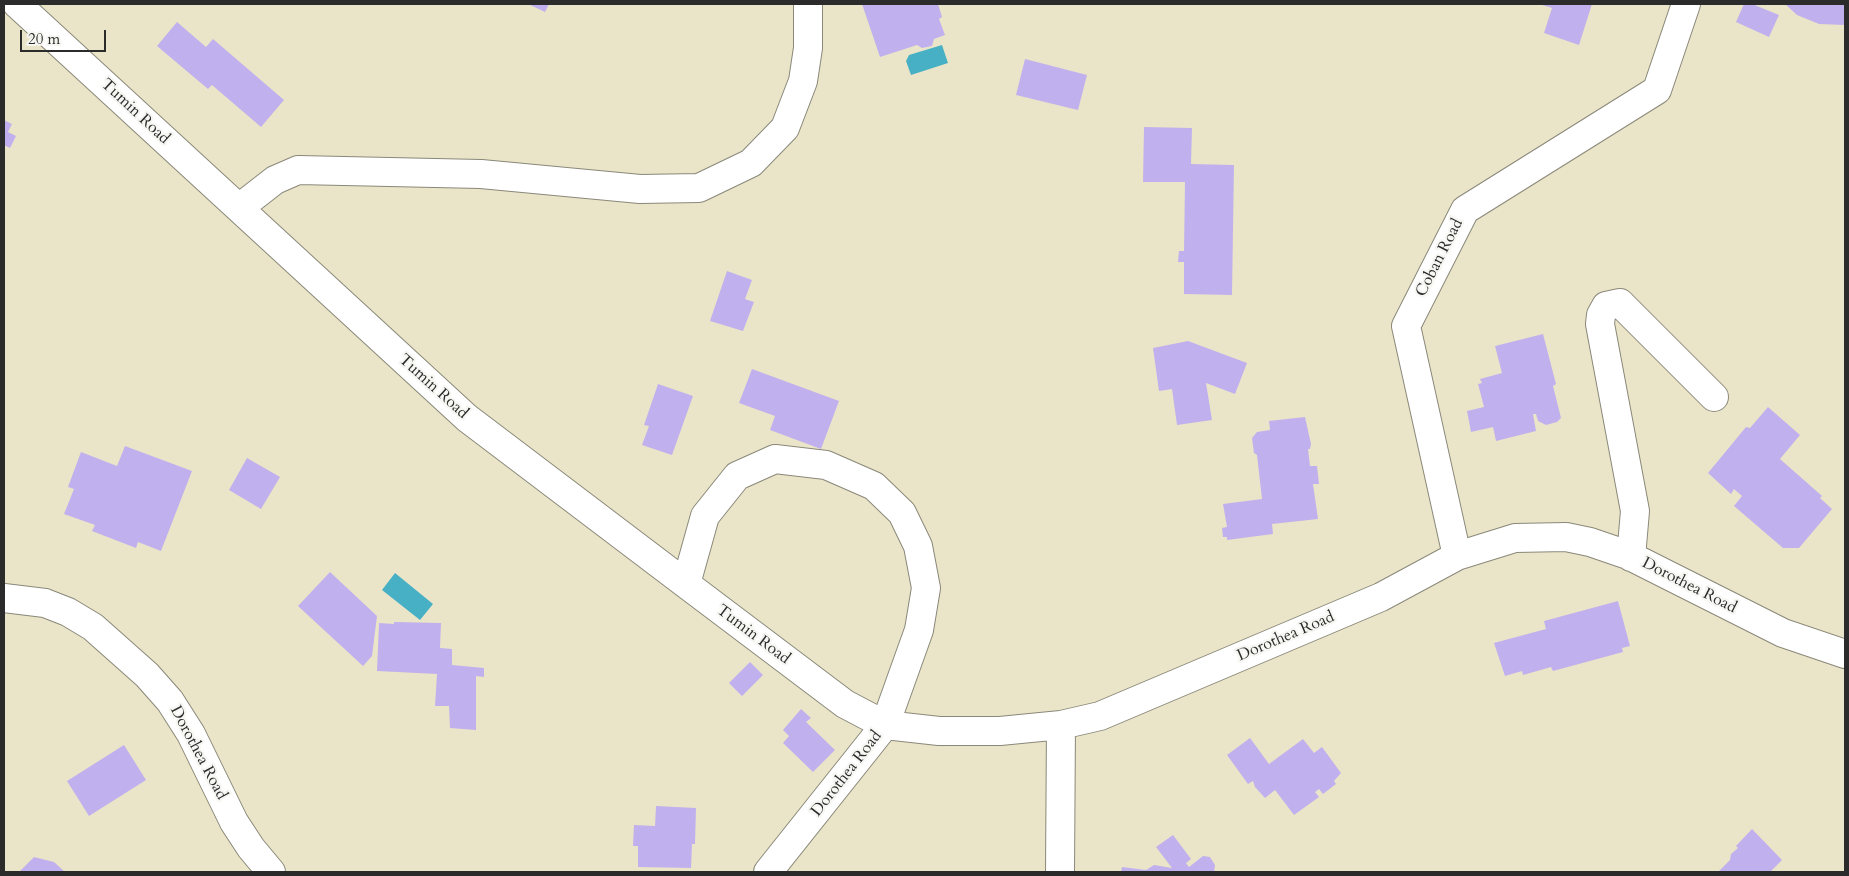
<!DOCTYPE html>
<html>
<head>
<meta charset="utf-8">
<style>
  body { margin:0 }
  #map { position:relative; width:1849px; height:876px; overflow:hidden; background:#eae5c8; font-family:Cardo,serif }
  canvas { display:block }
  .frame { position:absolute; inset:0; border:5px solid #2b2b2b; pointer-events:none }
  .scale { position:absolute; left:20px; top:30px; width:86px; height:22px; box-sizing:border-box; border:2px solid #2b2b2b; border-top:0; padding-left:6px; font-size:15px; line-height:18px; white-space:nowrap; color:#2b2b2b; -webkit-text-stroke:4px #f6f6f2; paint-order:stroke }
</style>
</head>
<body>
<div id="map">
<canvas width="1849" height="876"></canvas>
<div class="frame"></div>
<div class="scale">20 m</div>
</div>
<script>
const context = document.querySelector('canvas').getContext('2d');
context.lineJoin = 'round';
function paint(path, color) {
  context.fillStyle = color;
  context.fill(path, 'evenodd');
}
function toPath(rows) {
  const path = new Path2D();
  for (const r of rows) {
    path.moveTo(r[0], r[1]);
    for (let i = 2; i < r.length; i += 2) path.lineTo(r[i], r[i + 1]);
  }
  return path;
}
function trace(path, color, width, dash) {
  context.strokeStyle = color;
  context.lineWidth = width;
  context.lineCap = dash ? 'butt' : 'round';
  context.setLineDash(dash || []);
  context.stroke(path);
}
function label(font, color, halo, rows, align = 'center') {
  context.font = font + ' Cardo,serif';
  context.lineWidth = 4.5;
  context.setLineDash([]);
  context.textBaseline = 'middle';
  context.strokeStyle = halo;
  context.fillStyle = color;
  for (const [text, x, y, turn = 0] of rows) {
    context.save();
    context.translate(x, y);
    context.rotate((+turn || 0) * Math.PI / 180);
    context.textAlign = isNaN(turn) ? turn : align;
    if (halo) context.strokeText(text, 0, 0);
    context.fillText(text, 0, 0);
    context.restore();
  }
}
const water = toPath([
  [942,45,948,63,911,75,906,61,909,55],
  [395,573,433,604,420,620,382,590]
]);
const building = toPath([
  [528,4,549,4,545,12],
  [862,4,938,4,942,17,939,19,945,35,934,39,932,46,922,48,917,45,880,57],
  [1539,4,1592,4,1579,45,1544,33,1552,8],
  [1744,4,1752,4,1779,15,1769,37,1736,22],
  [1785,4,1845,4,1845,25,1819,24,1797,15],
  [177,22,206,47,213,39,284,100,261,127,212,85,208,89,157,46],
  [1025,59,1087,75,1078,110,1016,95],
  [4,120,12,124,8,132,16,136,10,148,4,145],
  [1144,127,1192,128,1191,164,1234,165,1232,295,1184,294,1184,262,1178,262,1179,251,1184,251,1185,182,1143,182],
  [727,271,752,280,745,299,754,302,743,331,710,321],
  [1543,334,1556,384,1553,386,1561,418,1557,422,1546,425,1538,421,1536,414,1533,414,1536,431,1496,441,1493,427,1471,432,1467,411,1484,407,1478,384,1482,383,1480,379,1502,373,1495,346],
  [1188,341,1247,363,1235,394,1206,383,1212,420,1177,425,1172,389,1159,391,1153,348],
  [752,369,839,401,821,449,770,430,775,416,739,403],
  [658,384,693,396,672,455,642,445,649,426,644,425],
  [1768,407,1800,435,1780,459,1822,496,1820,498,1832,509,1799,548,1783,548,1734,506,1742,496,1734,489,1731,494,1708,473,1746,427,1750,428],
  [1305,417,1311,444,1310,449,1308,449,1310,466,1317,466,1319,484,1313,484,1318,519,1272,524,1273,534,1227,540,1227,537,1223,537,1222,528,1227,527,1223,504,1262,499,1257,455,1254,453,1252,438,1257,432,1270,430,1269,421],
  [125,446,192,471,161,551,138,542,136,548,92,531,95,525,64,514,74,489,68,487,81,452,117,466],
  [247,458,280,477,261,509,229,490],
  [330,572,377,616,372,656,363,666,298,606],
  [1618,601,1630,646,1622,648,1623,652,1553,671,1551,667,1523,675,1522,671,1505,676,1494,643,1546,629,1544,621],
  [394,622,441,623,440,648,452,649,452,665,484,668,484,677,476,676,476,730,450,728,449,706,435,706,437,674,377,671,379,623,394,624],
  [750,662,763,675,742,696,729,683],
  [801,709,811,718,806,722,835,750,813,772,783,743,789,736,783,730],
  [1250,738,1269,764,1303,739,1314,753,1322,747,1341,773,1334,781,1336,784,1323,794,1319,789,1315,792,1319,797,1294,815,1275,790,1265,798,1255,787,1253,781,1248,784,1227,755],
  [124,745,146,780,89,816,67,781],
  [656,806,696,808,695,844,692,844,691,868,638,867,638,846,633,846,634,825,655,826],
  [1752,829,1782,860,1770,872,1718,872,1730,860,1731,854,1738,848,1736,846],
  [1173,835,1191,859,1186,863,1189,867,1203,856,1210,857,1215,865,1214,872,1121,872,1122,867,1146,870,1154,865,1172,868,1156,847],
  [34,857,54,862,65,872,19,872]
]);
const minor = toPath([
  [17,4,467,418,686,584,845,704,885,725,919,630,926,588,918,546,902,513,874,486,826,465,775,459,737,476,705,516,686,584],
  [239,208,275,180,298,170,481,174,640,189,699,188,751,163,785,128,803,81,808,48,808,4],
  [1457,556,1406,326,1465,210,1657,90,1686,4],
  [1631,557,1635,511,1600,324,1601,315,1606,306,1620,303,1714,397],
  [4,598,45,603,68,612,93,627,147,675,170,701,191,734,234,822,251,848,271,872],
  [768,872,885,725,939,731,1000,731,1061,725,1100,716,1381,597,1457,556,1515,538,1566,537,1590,542,1628,555,1783,633,1845,654],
  [1060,872,1061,725]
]);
const streetNames = [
  ["Tumin Road",135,112,43],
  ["Coban Road",1440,258,-63],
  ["Tumin Road",433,387,42],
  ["Dorothea Road",1689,586,27],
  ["Tumin Road",753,635,37],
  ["Dorothea Road",1286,637,-23],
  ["Dorothea Road",198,753,62],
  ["Dorothea Road",847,774,-52]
];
paint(water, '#47b0c5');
paint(building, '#c1b0ee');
trace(minor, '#8a887a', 30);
trace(minor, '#fff', 28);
label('16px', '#2b2b2b', '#f6f6f2', streetNames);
</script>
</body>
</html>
